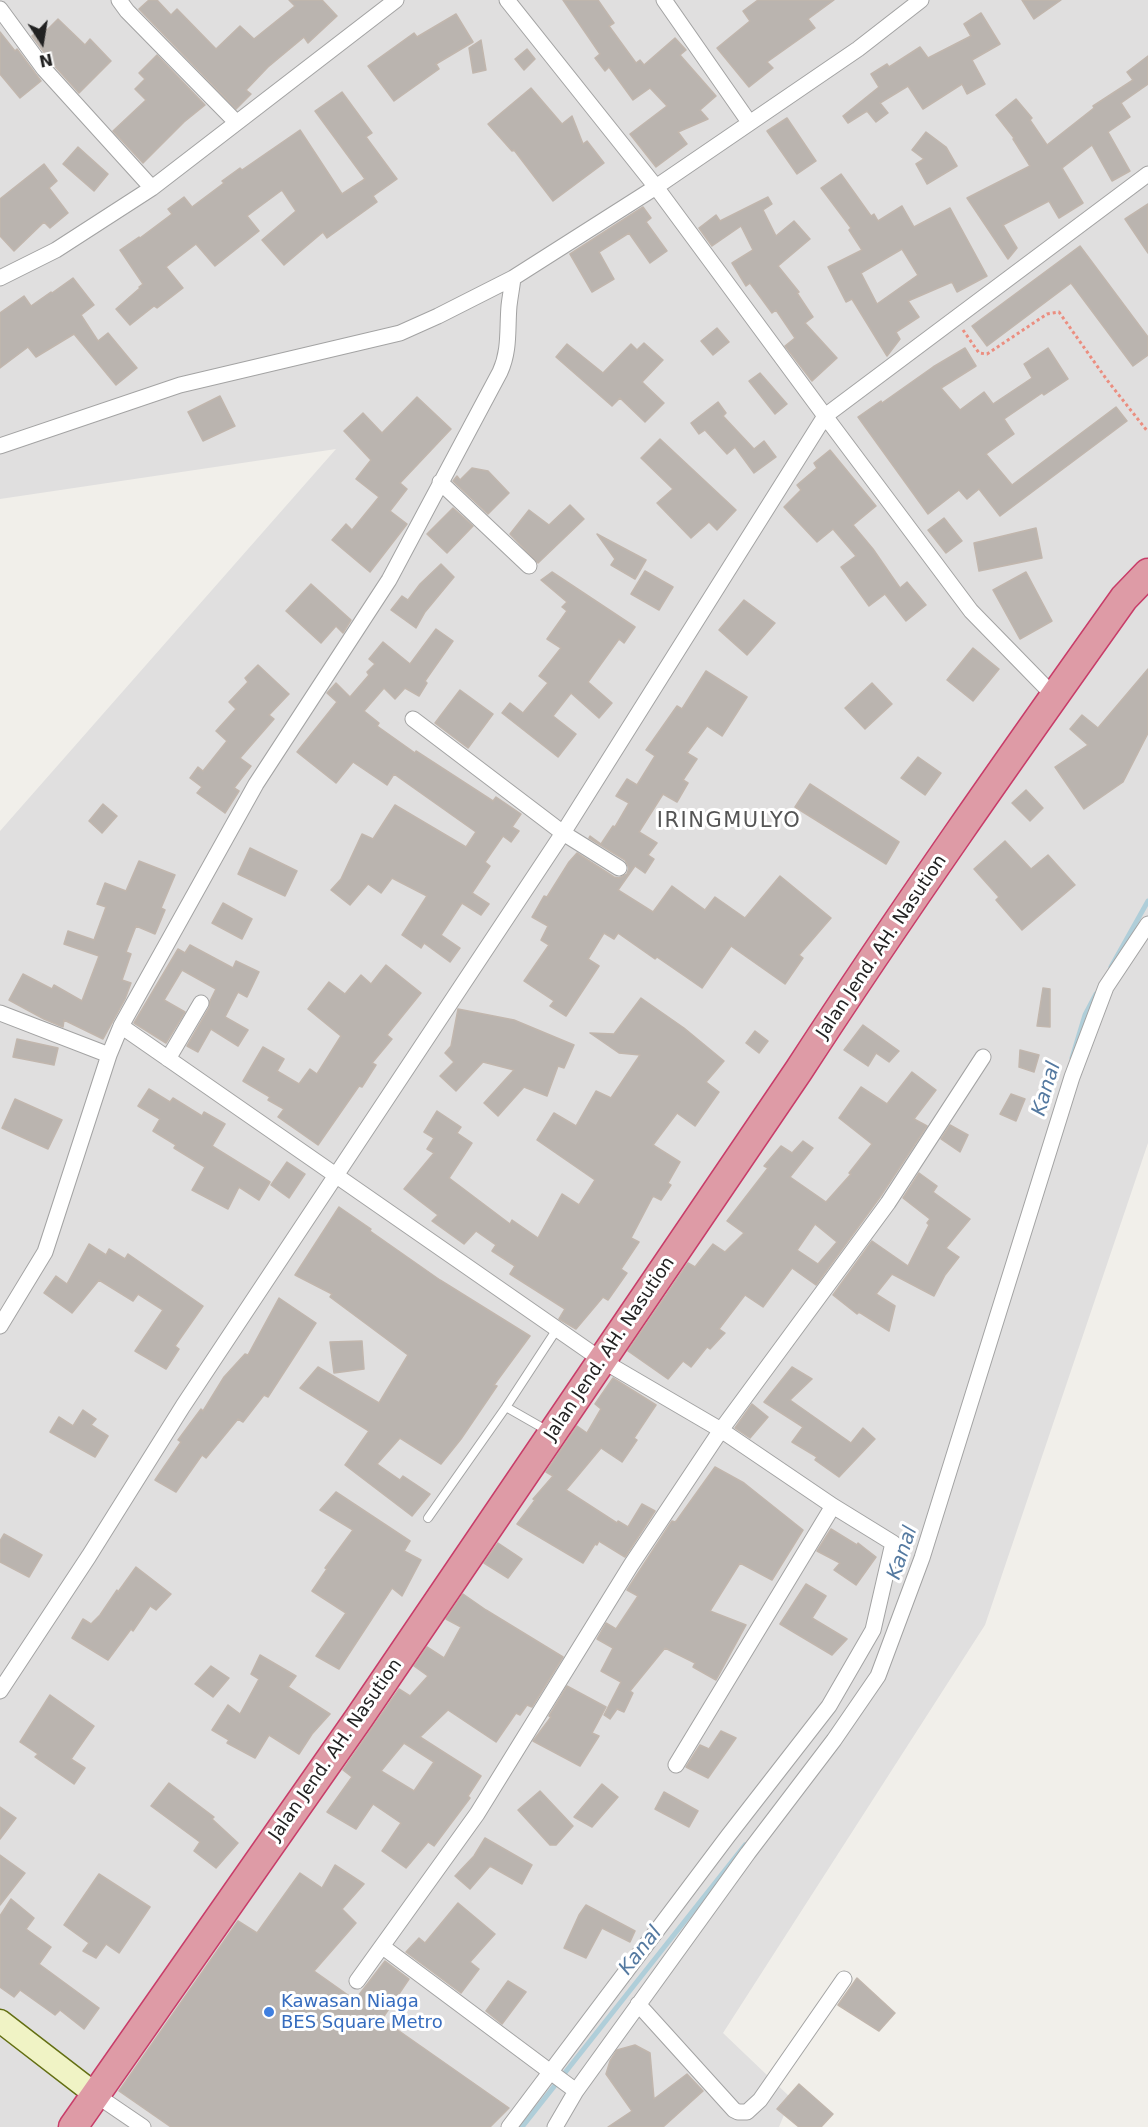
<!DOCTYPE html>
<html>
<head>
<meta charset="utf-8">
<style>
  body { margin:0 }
  #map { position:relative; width:1148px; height:2127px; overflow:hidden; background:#f1efea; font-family:"DejaVu Sans",sans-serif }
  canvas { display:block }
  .north { position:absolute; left:12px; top:12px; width:60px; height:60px; -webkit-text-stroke:4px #fff; paint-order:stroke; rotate:168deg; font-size:16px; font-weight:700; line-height:24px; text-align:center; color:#222 }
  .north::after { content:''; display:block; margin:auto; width:21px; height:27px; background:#222; clip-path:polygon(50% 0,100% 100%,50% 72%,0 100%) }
</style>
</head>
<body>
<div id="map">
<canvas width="1148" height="2127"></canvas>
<div class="north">N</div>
</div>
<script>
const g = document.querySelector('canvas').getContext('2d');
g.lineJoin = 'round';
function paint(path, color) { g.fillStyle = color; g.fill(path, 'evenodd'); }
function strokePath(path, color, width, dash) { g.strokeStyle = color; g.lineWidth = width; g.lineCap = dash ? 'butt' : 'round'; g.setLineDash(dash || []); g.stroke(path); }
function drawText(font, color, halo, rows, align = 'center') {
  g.font = font + ' "DejaVu Sans",sans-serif'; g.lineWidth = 6; g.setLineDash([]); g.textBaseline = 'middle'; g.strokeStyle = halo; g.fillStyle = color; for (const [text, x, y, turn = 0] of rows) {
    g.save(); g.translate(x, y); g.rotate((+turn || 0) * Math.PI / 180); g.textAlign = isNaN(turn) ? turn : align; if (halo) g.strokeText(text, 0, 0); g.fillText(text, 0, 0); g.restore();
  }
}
const residential = new Path2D(`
  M0 0H1148V1143L985 1625 723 2033 791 2098 779 2127H0V831L336 449 0 499Z`);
const stream = new Path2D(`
  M1111 967 1148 901
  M1072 1058 1085 1015 1096 994
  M522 2127 745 1845`);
const building = new Path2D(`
  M149 0H157L171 15 177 9 216 49 240 26 254 39 295 6 289 0H322L337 16 308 43 304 37 268 67 246 90 251 94 236 109 139 9Z
  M563 0H598L614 23 609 26 636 63 640 60 644 65 675 38 686 50 680 55 716 96 700 110 708 119 678 132 687 144 656 167 630 134 667 106 650 88 633 100 609 67 605 71 595 58 600 54Z
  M758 0H834L808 19 815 28 767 62 773 68 749 87 717 48 750 21 743 11Z
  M1022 0H1061L1034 19Z
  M981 13 1000 44 972 60 985 84 967 94 962 84 923 109 908 86 880 103 888 113 876 122 867 111 848 123 843 116 879 87 871 74 887 64 889 67 920 47 928 58 971 36 964 24Z
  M456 14 473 42 436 64 439 69 394 101 368 66 414 33 417 37Z
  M58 19 85 45 90 39 111 61 79 93 52 63 32 36 43 26 47 30Z
  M0 32 15 51 17 49 41 81 20 98 0 74Z
  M481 40 486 70 473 73 469 48Z
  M527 49 535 59 524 70 515 59Z
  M157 55 205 105 184 122 143 163 113 131 146 100 135 89 145 79 139 73Z
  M1148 56V84L1121 103 1130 117 1108 132 1130 171 1112 181 1092 145 1062 168 1083 203 1059 218 1049 201 1003 225 1017 248 1008 259 967 198 1030 166 1013 139 1014 138 996 115 1016 99 1032 118 1030 120 1047 145 1094 108 1093 106 1133 80 1127 72Z
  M531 88 562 124 572 116 583 144 587 141 604 163 553 201 514 150 512 151 488 124Z
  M342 92 372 133 366 137 397 179 373 196 377 202 327 238 323 232 284 265 262 240 296 211 282 190 247 216 259 231 215 266 196 244 166 267 183 288 157 308 154 306 130 325 116 309 140 288 139 287 143 284 120 250 139 237 140 238 172 214 168 209 184 197 192 207 224 183 222 181 240 168 242 170 300 130 342 194 365 179 315 111Z
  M787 118 816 161 797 174 767 131Z
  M926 132 946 147 957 166 927 184 916 164 924 159 912 150Z
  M78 147 108 174 94 191 63 164Z
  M44 164 57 181 49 188 68 213 50 228 44 222 14 251 0 236V199Z
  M841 174 871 216 874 214 878 221 902 206 914 227 950 208 987 276 957 292 952 282 908 301 919 317 896 332 900 339 887 356 852 299 846 302 828 267 862 250 849 230 851 228 821 188ZM902 249 918 275 877 304 861 273Z
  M768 197 772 204 763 210 776 236 794 221 810 239 778 266 799 292 797 293 813 317 805 323 837 358 812 381 785 346 795 338 776 310 772 313 750 283 746 286 732 263 753 250 741 226 712 246 699 228 716 215 720 221Z
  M1148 204V253L1125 219Z
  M643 207 651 218 646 222 667 251 650 263 629 233 599 252 614 279 592 292 570 254Z
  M1080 246 1148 337V355L1133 366 1071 283 987 346 972 326Z
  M73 278 94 305 81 315 98 341 108 333 137 368 116 385 74 334 36 357 28 347 0 368V313L24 296 31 306 51 292 52 293Z
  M717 328 729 342 713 355 701 341Z
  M644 343 663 360 642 382 664 403 645 422 620 398 612 406 556 357 567 344 603 373 631 344 637 350Z
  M965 348 976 366 941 388 960 410 984 392 993 404 1032 378 1024 364 1048 348 1068 379 1044 395 1042 393 1004 419 1014 434 986 454 1012 485 1116 407 1127 421 1000 516 979 489 967 499 959 490 928 514 858 417 881 401 882 403 933 367Z
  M760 373 787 404 775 414 749 381Z
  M220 396 235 426 203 441 188 412Z
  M417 397 451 429 400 483 407 489 390 511 407 524 370 572 332 540 346 524 352 530 379 497 356 479 371 460 344 431 363 413 382 433Z
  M718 402 726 413 723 416 754 449 764 441 776 457 754 473 735 447 727 454 705 430 699 434 691 423Z
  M660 439 736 510 717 530 709 522 691 538 657 503 673 489 641 458Z
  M830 450 876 506 853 525 873 549 900 588 907 582 926 605 906 621 885 594 869 606 841 567 856 556 833 529 817 542 784 507 801 490 797 485 817 468 814 463Z
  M472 468 488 471 509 493 488 514 453 481 457 476 460 480Z
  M570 505 584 519 538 563 510 534 529 510 549 525Z
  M453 508 473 526 447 553 427 534Z
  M944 518 962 541 946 553 928 530Z
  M1036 528 1042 558 979 571 974 543Z
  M597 534 646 560 635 579 611 565 615 559Z
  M441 564 454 577 425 612 416 628 391 610 402 596 408 600 420 584Z
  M645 571 673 587 659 610 631 594Z
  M552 572 635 627 624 643 619 639 588 682 612 703 599 718 571 693 553 716 576 734 558 757 502 713 510 703 523 713 548 683 539 676 561 648 547 639 567 611 562 607 567 602 541 580Z
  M1026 572 1052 621 1020 639 993 590Z
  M311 584 351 620 343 633 336 626 321 643 286 611Z
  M744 600 775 623 747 655 719 630Z
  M436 629 453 641 425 681 427 683 419 696 405 688 395 699 384 688 364 711 379 723 377 726 415 753 416 751 493 801 496 797 521 814 512 827 519 831 511 842 503 836 485 862 490 866 472 893 489 904 481 915 462 903 441 935 460 948 450 962 424 943 421 948 402 935 427 896 392 878 381 893 368 884 350 905 331 890 341 879 362 834 373 839 395 805 466 847 476 832 394 774 387 785 353 762 336 783 297 752 337 702 327 693 336 683 350 697 369 675 367 672 375 664 369 659 383 642 410 664Z
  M973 648 999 669 973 701 947 680Z
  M258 665 289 694 269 715 274 719 240 758 251 766 234 788 239 791 225 813 197 793 202 787 190 778 198 767 203 771 227 741 216 731 236 709 229 702 248 682 245 678Z
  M1148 669V733L1123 782 1084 809 1055 767 1088 745 1070 729 1082 715 1098 728Z
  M706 671 747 697 722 736 707 726 687 753 697 759 683 780 688 783 677 802 663 794 639 832 657 843 648 855 654 859 645 873 635 866 618 890 653 912 672 886 705 910 715 897 745 918 780 876 831 918 799 955 803 958 785 984 731 946 702 988 657 957 655 959 618 933 614 939 604 933 588 959 599 966 566 1016 550 1006 554 1001 524 981 549 945 541 940 548 926 532 917 544 896 547 897 569 862 577 853 614 877 619 878 627 874 629 868 625 860 589 838 590 836 601 844 613 826 615 827 629 803 616 796 627 779 637 785 655 756 646 750 677 706 682 709Z
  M872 683 892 704 865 729 845 708Z
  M460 690 493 714 468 748 435 723Z
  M918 757 941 773 925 795 901 778Z
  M810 784 899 842 886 864 795 807Z
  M1026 790 1043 808 1030 821 1012 803Z
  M103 804 117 816 102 833 89 821Z
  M1005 841 1031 869 1048 855 1075 885 1022 930 996 900 999 897 974 869Z
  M250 848 297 871 285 896 238 874Z
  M139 861 175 875 161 908 165 910 155 934 136 926 126 952 131 954 122 980 131 983 125 999 103 1039 64 1020 63 1027 44 1019 9 1000 23 974 52 989 54 985 82 1001 99 956 64 944 68 931 94 940 106 907 97 904 105 883 126 891Z
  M223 903 252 919 242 939 212 923Z
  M190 945 233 968 236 961 259 972 247 997 238 992 225 1017 248 1030 238 1046 211 1029 198 1052 187 1046 209 1008 210 1001 216 989 182 970 164 1000 185 1012 166 1043 134 1023 178 949 185 953Z
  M386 965 421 993 387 1035 392 1039 372 1063 376 1065 362 1087 359 1086 318 1145 278 1117 284 1109 268 1100 270 1097 243 1081 263 1047 284 1059 277 1071 299 1084 310 1069 317 1074 341 1036 308 1009 329 982 345 994 361 975 371 984Z
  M1043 988 1050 989V1027L1037 1026Z
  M641 998 684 1028 724 1061 706 1082 719 1092 695 1126 677 1113 653 1145 680 1162 668 1183 671 1185 661 1200 653 1196 631 1238 639 1242 621 1269 627 1273 608 1300 603 1297 576 1329 559 1319 565 1309 510 1274 515 1266 492 1251 496 1245 476 1231 464 1244 432 1221 438 1215 404 1189 434 1153 427 1149 434 1138 424 1132 437 1111 461 1127 457 1133 472 1143 449 1178 510 1224 512 1220 538 1238 562 1194 579 1205 595 1180 537 1140 554 1113 576 1126 596 1091 611 1098 640 1055 619 1053 590 1033 614 1034Z
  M458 1009 514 1020 574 1045 564 1068 558 1066 547 1096 524 1087 498 1116 484 1103 514 1070 483 1062 456 1091 440 1076 454 1062 445 1053 451 1046Z
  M863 1025 899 1051 889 1062 876 1053 868 1066 844 1050Z
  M755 1031 768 1041 759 1053 746 1043Z
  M17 1039 58 1048 54 1065 13 1057Z
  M1020 1050 1039 1055 1034 1072 1019 1067Z
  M912 1072 936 1090 914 1119 927 1126 880 1197 816 1285 792 1268 763 1307 745 1295 719 1329 725 1333 710 1349 707 1347 691 1367 683 1361 668 1379 628 1351 688 1263 695 1267 713 1244 725 1252 744 1233 727 1221 768 1168 764 1166 781 1146 792 1153 803 1141 813 1148 790 1177 826 1202 851 1174 849 1173 872 1144 839 1118 861 1087 887 1104ZM815 1224 837 1242 818 1264 797 1250Z
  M149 1089 170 1102 173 1098 202 1116 204 1112 225 1124 212 1146 270 1182 259 1200 239 1187 228 1209 192 1190 205 1167 174 1148 176 1145 153 1131 160 1119 138 1106Z
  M1011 1094 1025 1099 1016 1121 1000 1114Z
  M15 1099 62 1120 48 1149 2 1128Z
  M950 1125 968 1135 960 1152 941 1139Z
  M287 1162 305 1174 289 1198 271 1185Z
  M919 1173 937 1186 933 1192 970 1219 946 1248 959 1257 945 1275 934 1296 892 1274 876 1294 895 1306 889 1331 859 1312 857 1314 833 1295 872 1241 908 1266 929 1225 927 1223 930 1219 903 1198Z
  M339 1207 371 1229 370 1231 440 1280 530 1336 494 1385 497 1386 461 1439 441 1464 400 1438 377 1464 400 1480 403 1476 430 1494 412 1516 345 1465 369 1431 300 1388 318 1367 379 1403 408 1355 330 1297 332 1294 295 1275Z
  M89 1244 106 1255 109 1249 125 1259 128 1254 203 1306 175 1346 179 1349 166 1369 135 1351 163 1310 138 1294 133 1301 99 1280 72 1313 44 1293 56 1276 67 1284Z
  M279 1298 316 1323 268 1397 264 1395 243 1422 238 1419 206 1458 202 1455 176 1492 155 1480 181 1442 178 1440 201 1409 203 1411 224 1377 245 1354 248 1355Z
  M362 1341 364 1369 334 1373 330 1342Z
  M792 1367 812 1379 790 1400 851 1443 863 1428 875 1439 839 1477 815 1460 817 1457 792 1442 803 1427 764 1402Z
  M613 1378 656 1405 634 1438 637 1440 622 1462 601 1448 566 1490 617 1523 618 1521 628 1527 642 1504 655 1511 625 1557 599 1541 597 1545 595 1544 583 1563 517 1524 535 1500 533 1499 553 1476 546 1472 577 1426 587 1433 601 1409 595 1404Z
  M752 1404 768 1417 750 1438 735 1428Z
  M83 1410 96 1419 91 1425 108 1436 95 1457 50 1432 59 1417 73 1426Z
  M715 1467 744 1483 803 1530 772 1580 740 1563 710 1611 746 1625 716 1680 693 1667 695 1663 665 1648 630 1691 633 1693 624 1712 617 1709 610 1719 604 1715 621 1682 601 1671 613 1648 597 1639 606 1623 616 1629 638 1596 627 1590 672 1521 675 1522 677 1520Z
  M336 1492 410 1541 404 1551 421 1560 402 1596 392 1588 339 1669 316 1656 346 1613 312 1591 327 1569 325 1568 353 1530 320 1510Z
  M831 1529 857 1545 858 1543 876 1557 856 1585 834 1570 840 1563 817 1551Z
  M4 1534 42 1555 29 1577 0 1562V1541Z
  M498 1543 522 1559 508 1578 484 1563Z
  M136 1567 171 1594 156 1610 150 1606 133 1631 131 1629 108 1660 72 1638 83 1619 91 1624 100 1615 117 1590 118 1592Z
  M806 1584 826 1596 812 1618 847 1639 832 1655 780 1624Z
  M463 1594 486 1610 563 1657 532 1707 527 1705 520 1715 516 1713 496 1742 448 1710 420 1737 481 1776 468 1796 470 1798 434 1846 428 1842 406 1868 382 1851 401 1823 373 1804 356 1829 327 1812 352 1777 343 1770 399 1689 410 1696 428 1676 414 1666 427 1647 444 1658 461 1627 446 1619ZM404 1743 434 1762 414 1791 381 1771Z
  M260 1655 296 1676 288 1687 330 1714 312 1734 299 1754 269 1735 255 1758 227 1743 229 1740 212 1730 228 1705 240 1714 259 1679 251 1674Z
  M211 1666 229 1678 213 1697 195 1684Z
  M567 1686 606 1707 592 1733 599 1736 580 1766 533 1741 551 1717 549 1716Z
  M50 1695 94 1726 71 1759 85 1768 74 1784 35 1757 38 1754 20 1742Z
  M721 1731 736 1738 708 1778 686 1767 700 1745 709 1749Z
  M169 1783 214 1817 212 1819 238 1843 216 1868 194 1851 200 1842 151 1806Z
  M602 1784 618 1797 592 1827 574 1817Z
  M540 1791 573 1826 556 1845H550L518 1810Z
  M664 1792 698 1811 689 1827 655 1809Z
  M0 1807 16 1818 0 1839Z
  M485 1838 532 1865 522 1884 490 1866 470 1889 455 1876 474 1856Z
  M0 1855 25 1873 0 1905Z
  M335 1865 364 1884 342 1909 356 1923 314 1971 355 2000 385 1961 409 1979 382 2019 509 2108 490 2127H171L119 2091 238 1921 257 1933 300 1873 322 1888Z
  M99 1874 150 1907 119 1953 106 1944 96 1958 83 1951 89 1943 64 1925Z
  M11 1899 34 1918 26 1929 51 1947 39 1964 99 2008 84 2029 60 2010 55 2015 20 1990 14 1997 0 1987V1916Z
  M458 1903 495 1934 470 1962 479 1969 461 1993 406 1952 419 1938 425 1943Z
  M586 1905 635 1931 630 1942 602 1928 586 1958 564 1948 579 1915Z
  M857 1978 895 2013 879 2031 838 2005Z
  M508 1981 526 1992 502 2024 486 2011Z
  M635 2045 650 2053 654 2099 687 2074 703 2091 663 2127H608L632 2111 606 2074 610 2061 617 2050Z
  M799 2084 833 2114 821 2127H799L777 2109Z`);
const path = new Path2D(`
  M963 330 979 353 987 354 1047 314 1059 312 1107 380 1148 432`);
const lane = new Path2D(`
  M548 1431 506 1407 557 1329
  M428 1518 506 1407`);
const street = new Path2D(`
  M119 0 127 11 236 122
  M507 0 656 187 825 416 971 611 1054 696
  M664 0 749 122
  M0 9 44 69 152 188
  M0 278 56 250 152 188 396 0
  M0 446 180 385 400 333 438 316 513 278 656 187 858 49 921 0
  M440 482 529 566
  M413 719 563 833 619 868
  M0 1013 109 1055
  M121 1026 603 1361 721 1430 833 1506 893 1543 873 1630 829 1706 728 1836 509 2127
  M168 1059 201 1003
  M0 1326 45 1252 109 1055 121 1026 256 784 389 580 500 372C510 350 507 330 509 306 510 297 512 287 513 278
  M0 1691 89 1556 183 1406 563 833 825 416 1148 174
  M676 1765 833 1506
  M383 1947 576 2091 555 2127
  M357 1981 477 1814 631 1565 721 1430 888 1203 983 1057
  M638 2004 734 2110 738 2112H747L760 2100 844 1979
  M576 2091 748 1853 834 1740 878 1676 922 1558 1072 1077 1106 987 1148 924
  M96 2095 143 2127`);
const secondary = new Path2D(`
  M0 2021 96 2095`);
const highway = new Path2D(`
  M73 2127 359 1718 799 1070C903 910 1013 754 1124 598L1148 573`);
const markers = [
  [269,2012,6,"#3f7fe0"]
];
const streetNames = [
  ["Jalan Jend. AH. Nasution",882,947,-56],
  ["Jalan Jend. AH. Nasution",610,1349,-56],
  ["Jalan Jend. AH. Nasution",336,1750,-55]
];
const shopNames = [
  ["Kawasan Niaga",281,2002],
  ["BES Square Metro",281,2023]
];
const waterNames = [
  ["Kanal",1047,1089,-73],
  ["Kanal",903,1553,-71],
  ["Kanal",641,1951,-52]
];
const quarterNames = [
  ["IRINGMULYO",729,822]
];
paint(residential, '#e0dfdf');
strokePath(stream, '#afced9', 5);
paint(building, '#bab4af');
strokePath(building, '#c1b6ad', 1.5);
strokePath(lane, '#a3a3a3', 10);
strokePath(street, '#a3a3a3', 17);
strokePath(secondary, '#636f12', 25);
strokePath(highway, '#c83d69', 31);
strokePath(path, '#eb8e80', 3, [3, 3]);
strokePath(lane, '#fff', 8);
strokePath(street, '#fff', 15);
strokePath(secondary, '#f0f3c5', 22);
strokePath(highway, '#de9ba6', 28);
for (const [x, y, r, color] of markers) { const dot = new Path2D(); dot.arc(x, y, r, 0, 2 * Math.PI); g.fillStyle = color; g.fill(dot); strokePath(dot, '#fff', 2); }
drawText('18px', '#222', '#fff', streetNames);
drawText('18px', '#366cbe', '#fff', shopNames, 'left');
drawText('italic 20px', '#5479a0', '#fff', waterNames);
g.letterSpacing = '1.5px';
drawText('21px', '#555', '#fff', quarterNames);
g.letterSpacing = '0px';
</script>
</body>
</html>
